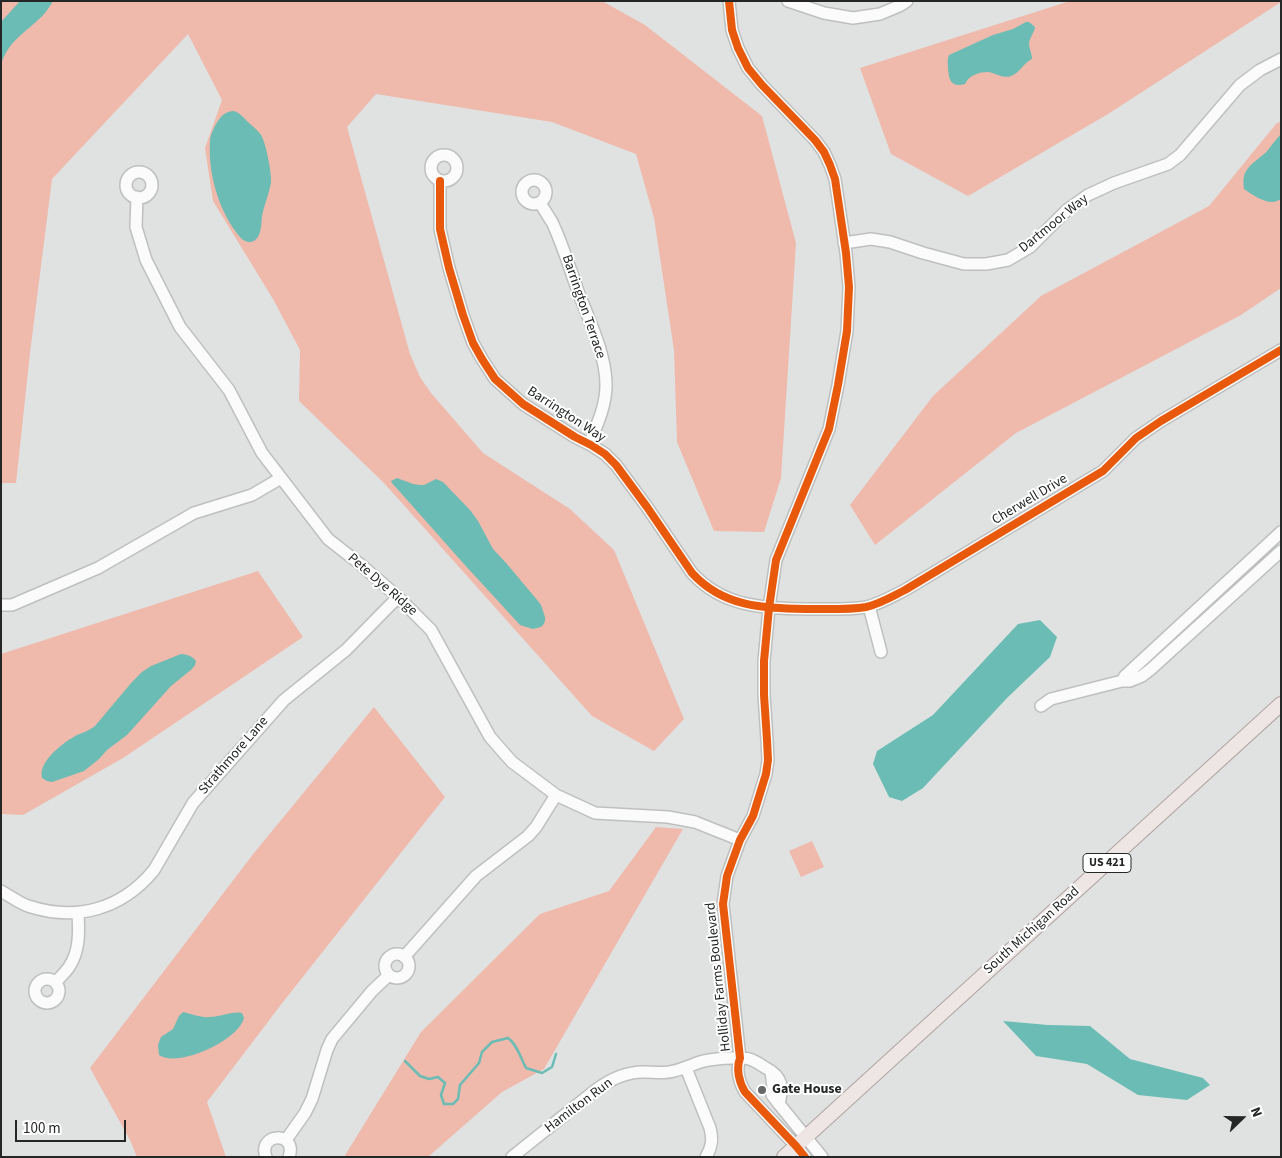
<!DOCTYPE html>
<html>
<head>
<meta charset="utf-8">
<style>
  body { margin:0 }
  #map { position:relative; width:1282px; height:1158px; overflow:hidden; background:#e0e2e1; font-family:"Source Sans 3",sans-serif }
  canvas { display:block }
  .frame { position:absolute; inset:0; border:2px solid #252727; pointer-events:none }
  .north { position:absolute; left:1217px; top:1093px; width:50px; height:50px; -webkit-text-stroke:4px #fff; paint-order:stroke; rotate:68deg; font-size:14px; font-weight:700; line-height:20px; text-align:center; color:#252727 }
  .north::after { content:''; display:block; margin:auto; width:18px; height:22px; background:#252727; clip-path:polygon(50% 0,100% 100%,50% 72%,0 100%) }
  .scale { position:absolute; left:15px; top:1120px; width:111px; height:22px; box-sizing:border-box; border:2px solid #252727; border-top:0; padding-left:6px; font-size:15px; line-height:18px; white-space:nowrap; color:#252727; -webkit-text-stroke:4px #fff; paint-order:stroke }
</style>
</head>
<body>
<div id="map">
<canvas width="1282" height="1158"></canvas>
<div class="frame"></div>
<div class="north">N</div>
<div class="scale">100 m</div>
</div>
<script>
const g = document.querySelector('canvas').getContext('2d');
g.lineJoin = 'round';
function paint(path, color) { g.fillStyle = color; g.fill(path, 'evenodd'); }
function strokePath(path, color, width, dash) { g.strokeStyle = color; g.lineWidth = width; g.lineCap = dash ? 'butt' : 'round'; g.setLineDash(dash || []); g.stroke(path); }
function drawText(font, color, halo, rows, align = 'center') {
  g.font = font + ' "Source Sans 3",sans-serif'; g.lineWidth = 4; g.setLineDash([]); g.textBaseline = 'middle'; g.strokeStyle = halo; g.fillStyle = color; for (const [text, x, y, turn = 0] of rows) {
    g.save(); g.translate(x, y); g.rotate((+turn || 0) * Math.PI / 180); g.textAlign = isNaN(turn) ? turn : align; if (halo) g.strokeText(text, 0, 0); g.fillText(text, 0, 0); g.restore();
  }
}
const green = new Path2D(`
  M1 1H602L645 25 762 116 796 243 781 478 764 532 714 531 677 442 674 350 654 218 636 154 552 122 376 94 347 127 410 354 420 377 431 393 483 453 570 509 614 550 684 719 654 751 592 716 384 483 299 401 300 350 273 299 213 201 205 148 222 100 188 34 52 179 30 353 16 483H1Z
  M1070 1H1281V2L1108 114 968 196 891 154 860 68Z
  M1281 121V288L1241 315 1016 433 875 545 850 505 933 396 1041 296 1209 206 1276 124Z
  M258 571 303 637 123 758 23 815 1 814V654Z
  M374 707 445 797 283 1002 207 1102 226 1157H137L130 1140 90 1068 254 853Z
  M656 827 683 829 544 1069 502 1092 428 1157H344L421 1032 540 914 609 891Z
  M812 841 824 867 801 877 789 851Z`);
const water = new Path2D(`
  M20 1H53C49 8 44 15 38 20 23 34 7 43 1 65V22Z
  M1026 22H1029L1035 27C1034 33 1030 37 1029 43 1029 49 1032 53 1032 59 1023 63 1020 73 1011 76 1003 79 996 73 988 72 979 72 969 75 965 84 950 88 949 79 948 68 948 63 947 60 949 55L993 35 1013 29Z
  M233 111C239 112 243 117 248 122 252 126 258 130 261 135 266 143 272 174 271 183 269 194 264 205 262 216 261 225 262 239 251 242 244 243 239 236 236 232 218 208 208 172 210 142 210 135 214 127 218 121 222 115 225 112 233 111Z
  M1281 134V199C1279 200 1275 202 1272 202 1263 202 1251 194 1244 189 1243 183 1243 178 1245 173 1249 164 1262 157 1268 150 1272 145 1276 139 1281 134Z
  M397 478 413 484 420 485H424L436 479 443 482 470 510 478 521 493 549 507 564 538 601 541 605 545 617V621L543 625 541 627 533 629 520 625 464 564 392 483 391 481Z
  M1040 620 1057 637 1050 657 1007 698 923 788 902 801 889 797 873 764 877 751 933 715 1018 624Z
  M181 654C188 655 191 655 196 661L195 665 192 669 171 686 127 735 107 750 99 759 84 771 52 782 47 781 42 778C38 761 64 742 77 735 85 732 88 731 95 726L132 682 142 672 151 666Z
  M183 1012C192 1014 201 1018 210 1017 221 1017 231 1011 242 1013L244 1018C238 1041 178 1068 159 1055L158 1045 161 1037 173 1029 179 1016Z
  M1003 1021 1048 1025 1090 1026 1130 1059 1203 1078 1210 1085 1187 1100 1138 1095 1087 1064 1036 1056Z`);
const stream = new Path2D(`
  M405 1061 420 1076 429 1079 438 1077 445 1083 441 1095 444 1104H453L458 1099 460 1085 479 1063 482 1052 492 1042 508 1038C517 1044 521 1059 526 1068L542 1073 552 1067 556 1054`);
const minor = new Path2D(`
  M729 1 732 30 738 48 748 68 762 85 815 140 824 152 830 165 835 179 846 253 849 287 847 331 838 385 829 429 776 560 769 608 764 661V695L767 740 768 760 766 774 753 816 740 840 727 876 723 904 740 1058C736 1069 739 1082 745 1092L796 1146 805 1157
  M788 1 824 13 853 18 880 14 899 6 907 1
  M431 168a13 13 0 1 1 26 0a13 13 0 1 1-26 0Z
  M126 185a13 13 0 1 1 26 0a13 13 0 1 1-26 0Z
  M522 192a12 12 0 1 1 24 0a12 12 0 1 1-24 0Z
  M440 181V229L449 268 463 315 473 343 482 359 495 379 523 404 575 437 591 445 605 454 616 465 647 507 692 573C724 608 764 608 809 609 828 609 847 610 866 607 880 604 893 596 905 590L1103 471 1136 438 1161 421 1281 350
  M137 197 136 227 146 260 180 327 229 390 262 453 328 539 360 564 398 597 431 630 490 737 512 762 556 795 595 813 668 817 695 822 740 840
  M540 203C544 209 548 216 552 222 563 245 570 270 579 294 590 322 606 355 606 385 606 406 597 425 589 444
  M844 243 871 239 890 242 923 253 964 264H986L1008 260 1030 247 1067 210 1088 195 1114 183 1168 164 1180 155 1240 85 1260 70 1281 59
  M1 605H12L98 568 194 513 252 495 281 478
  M869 606 881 652
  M1122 681 1125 676 1281 532
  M1041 706 1051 699 1122 681H1130L1142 676 1151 669 1281 551
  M1 891C10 896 19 903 28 906 77 922 122 909 154 870L193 803 284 700 346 650 398 597
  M385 966a12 12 0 1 1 24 0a12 12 0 1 1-24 0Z
  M404 957 476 876 528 836 536 827 556 795
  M35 991a12 12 0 1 1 24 0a12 12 0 1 1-24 0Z
  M56 982C60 977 65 973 69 967 80 951 79 931 78 913
  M686 1068 710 1128C713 1139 712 1147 706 1157
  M771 1071 773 1087 772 1095 779 1104
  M286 1140 305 1113 312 1099 327 1050 332 1039 372 991 389 975
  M266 1157C257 1132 298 1131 289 1157
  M512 1157 597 1089C611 1079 626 1072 643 1072 654 1072 664 1074 674 1071 683 1069 691 1065 700 1062 709 1059 740 1056 749 1059 756 1061 761 1065 766 1068 783 1077 783 1087 779 1104L822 1157`);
const major = new Path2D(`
  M784 1157 1281 704`);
const cycleway = new Path2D(`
  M729 1 732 30 738 48 748 68 762 85 815 140 824 152 830 165 835 179 846 253 849 287 847 331 838 385 829 429 776 560 769 608 764 661V695L767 740 768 760 766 774 753 816 740 840 727 876 723 904 740 1058C736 1069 739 1082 745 1092L796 1146 805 1157
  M440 181V229L449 268 463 315 473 343 482 359 495 379 523 404 575 437 591 445 605 454 616 465 647 507 692 573C724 608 764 608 809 609 828 609 847 610 866 607 880 604 893 596 905 590L1103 471 1136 438 1161 421 1281 350`);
const markers = [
  [762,1090,5,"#666868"]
];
const shields = [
  [1107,863,48]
];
const shieldNames = [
  ["US 421",1107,863]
];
const streetNames = [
  ["Dartmoor Way",1054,224,-39],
  ["Barrington Terrace",583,307,71],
  ["Barrington Way",566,415,33],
  ["Cherwell Drive",1030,500,-31],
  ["Pete Dye Ridge",382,585,41],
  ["Strathmore Lane",234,756,-49],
  ["South Michigan Road",1032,931,-42],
  ["Holliday Farms Boulevard",719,977,-96],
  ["Hamilton Run",579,1106,-37]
];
const poiNames = [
  ["Gate House",772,1090]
];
paint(green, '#efb9ac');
paint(water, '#6abcb4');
strokePath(stream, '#6abcb4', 2.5);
strokePath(minor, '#bec0bf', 14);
strokePath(major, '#b0a4a1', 16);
strokePath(minor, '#fafbfa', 11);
strokePath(major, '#ede6e4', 14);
strokePath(cycleway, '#e8590c', 8);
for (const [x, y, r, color] of markers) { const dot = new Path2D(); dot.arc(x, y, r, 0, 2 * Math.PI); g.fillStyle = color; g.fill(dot); strokePath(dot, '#fff', 2); }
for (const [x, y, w] of shields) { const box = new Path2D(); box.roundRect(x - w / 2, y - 9.5, w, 19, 4); g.fillStyle = '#fff'; g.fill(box); strokePath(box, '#252727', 1); }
drawText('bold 12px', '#252727', null, shieldNames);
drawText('14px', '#252727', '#fff', streetNames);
drawText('bold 14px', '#252727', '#fff', poiNames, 'left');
</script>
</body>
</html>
